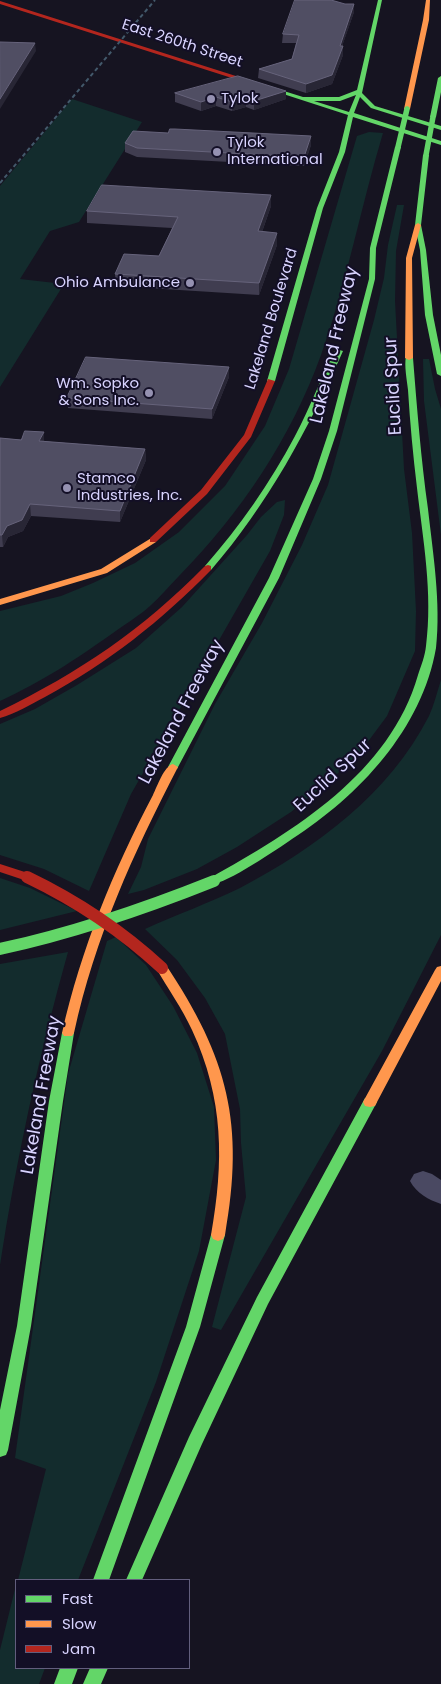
<!DOCTYPE html>
<html>
<head>
<meta charset="utf-8">
<style>
  body { margin:0 }
  #map { position:relative; width:441px; height:1684px; overflow:hidden; background:#161421; font-family:Poppins,sans-serif }
  canvas { display:block }
  .legend { position:absolute; left:15px; top:1579px; width:175px; height:90px; box-sizing:border-box; background:#130f26; border:1px solid #625e7d; margin:0; padding:6px 9px; list-style:none; font-size:15px; color:#d9d4ff }
  .legend li { display:flex; align-items:center; gap:10px; height:25px }
  .legend b { width:25px; border:1px solid #625e7d }
</style>
</head>
<body>
<div id="map">
<canvas width="441" height="1684"></canvas>
<ul class="legend">
<li><b style="height:6px;background:#63d668"></b>Fast</li>
<li><b style="height:6px;background:#ff974d"></b>Slow</li>
<li><b style="height:6px;background:#b3261e"></b>Jam</li>
</ul>
</div>
<script>
const g = document.querySelector('canvas').getContext('2d');
g.lineJoin = 'round';
function paint(path, color) { g.fillStyle = color; g.fill(path, 'evenodd'); }
function strokePath(path, color, width, dash) { g.strokeStyle = color; g.lineWidth = width; g.lineCap = dash ? 'butt' : 'round'; g.setLineDash(dash || []); g.stroke(path); }
function drawText(font, color, halo, rows, align = 'center') {
  g.font = font + ' Poppins,sans-serif'; g.lineWidth = 4; g.setLineDash([]); g.textBaseline = 'middle'; g.strokeStyle = halo; g.fillStyle = color; for (const [text, x, y, turn = 0] of rows) {
    g.save(); g.translate(x, y); g.rotate((+turn || 0) * Math.PI / 180); g.textAlign = isNaN(turn) ? turn : align; if (halo) g.strokeText(text, 0, 0); g.fillText(text, 0, 0); g.restore();
  }
}
const green = new Path2D(`
  M72 99 142 122 79 222 50 231 20 279 64 284 0 387V186Z
  M369 132 383 133C361 206 347 282 321 355 291 438 241 513 179 576 169 586 160 597 150 606 139 616 125 624 113 633 75 660 43 681 0 701V611L61 596 93 583 135 563 179 532 225 486 265 426 289 369 357 136Z
  M397 205H404L396 251 395 301 404 469 412 533 416 611 415 651 387 716 361 751 337 774 291 812 237 847 197 869 144 890 128 894 141 867 148 839 215 704 262 623 302 545 328 485 374 320 384 278 388 245Z
  M423 359H429L435 389 441 409V535L424 401Z
  M285 500 284 515 270 551 131 794 89 891 44 869 0 855V724L35 709 77 685 136 648 182 607 247 535 261 517 277 502Z
  M441 680V935L382 1051 221 1330 212 1327 246 1197 241 1143 240 1109 225 1034 205 998 177 960 145 929C176 915 209 903 240 888 316 848 389 794 429 716 434 705 437 692 441 680Z
  M0 878 30 888 77 911 0 930Z
  M116 937 146 965 173 1006 197 1053 214 1107 216 1160 199 1251 156 1382 78 1580H18L46 1469 15 1458 68 1074 107 941Z
  M68 952C39 1055 16 1160 0 1265V964Z
  M16 1585V1668H45L39 1684H0V1650Z`);
const street = new Path2D(`
  M423 1171 432 1174 441 1180V1204C429 1200 416 1193 410 1181L414 1174Z`);
const fast = new Path2D(`
  M378 0H382L362 93 375 106 441 126V130L371 108 360 97 354 113 441 141V145L353 117 345 152 323 208 275 381 268 383 267 381 317 208 339 152 348 115 234 78 239 77 303 97H339L357 90ZM356 95 349 112 314 101H340Z
  M441 76V92L436 117 433 119 430 117 438 78Z
  M398 145 401 147 376 248 375 279 337 431 321 479 279 578 178 767 177 769H169L168 767 269 578 313 479 329 431 369 279 370 248 395 147Z
  M426 153 429 155 421 225 426 250 433 315 441 355V376L437 374 425 315 420 250 415 225 423 155Z
  M336 349 343 351C308 430 268 504 211 570H205V566C240 526 270 483 295 436 310 408 321 377 336 349Z
  M406 356 413 358C417 408 421 459 428 509 433 554 441 602 436 648 422 729 359 796 292 839 279 848 222 887 210 884L208 881 210 878C294 831 390 773 418 675 421 666 425 656 426 646 433 593 423 540 417 488 413 455 410 423 408 390 407 380 404 366 406 356Z
  M68 1028 72 1030 74 1033 63 1101 31 1326 8 1450 6 1455 0 1457V1410L17 1326 49 1101 62 1033 64 1030Z
  M370 1097 375 1098 377 1102 268 1304 202 1444 142 1580H126L189 1437 257 1297 365 1098Z
  M218 1229 223 1231 225 1235 200 1327 109 1580H93L186 1327 211 1235 213 1231Z
  M60 1668H78L72 1684H54Z
  M90 1668H108L101 1684H83Z`);
const slow = new Path2D(`
  M426 0H430L429 20 410 109 407 111 404 109 423 20Z
  M418 223 421 225 412 258 413 358 409 360 405 358 406 258 415 225Z
  M153 537 156 538V542L107 573 0 605V599L101 569Z
  M173 764 178 767C133 854 95 937 74 1033L72 1036H64L62 1033C81 949 113 871 153 795 157 787 164 766 173 764Z
  M162 964 166 965C228 1058 245 1124 225 1235L223 1239 218 1241 213 1239 211 1235C224 1162 224 1099 192 1030 182 1008 168 989 156 968L158 965Z
  M441 966V981L377 1102 375 1106 370 1107 365 1106 363 1102 435 970 437 967Z`);
const jam = new Path2D(`
  M0 1 239 77 240 78 235 79 0 4Z
  M268 379 275 381 251 437 207 494 156 542H150V538L201 490 244 435Z
  M208 565 211 566V570C161 621 108 663 45 697 31 704 15 714 0 718V711C80 672 142 630 205 566Z
  M0 864 31 874 33 877 27 881 0 872Z`);
const rail = new Path2D(`
  M0 183 155 0`);
const fastBridgeFar1 = new Path2D(`
  M398 147 407 109
  M426 155 433 117`);
const fastBridge = new Path2D(`
  M0 949C74 933 144 909 214 881`);
const jamBridge = new Path2D(`
  M27 877C77 901 121 930 162 968`);
const wall = new Path2D(`
  M345 4 354 12 342 46 343 55 332 84 306 93 258 78 259 69 292 59 296 43H282L283 34Z
  M286 91V99L254 110 246 107 232 111 216 106 201 111 175 102V93Z
  M125 143 311 145 304 166 137 157 125 152Z
  M271 206 262 232 277 245 259 295 116 286 115 274 159 256 172 228 87 223V211Z
  M229 377 212 419 68 408 67 398Z
  M0 438 145 449 146 460 120 522 31 516 23 531 8 537 3 547H0Z`);
const shadedWall = new Path2D(`
  M354 4V12L339 55 340 46Z
  M35 43 36 51 0 109V99Z
  M343 46V55L332 84 306 93V84Z
  M286 91V99L254 110V101Z
  M216 97V106L201 111V102Z
  M246 98V107L232 111V102Z
  M311 136V145L304 166V157Z
  M271 195V206L258 243V231Z
  M277 233V245L259 295V283Z
  M229 367V377L212 419V409Z
  M44 432V443L39 441Z
  M145 449 146 460 120 522V511Z
  M30 504 31 516 23 531 8 537 3 547 2 535 7 526Z`);
const building = new Path2D(`
  M295 0H331L345 4H354L340 46H343L332 75 306 84 259 69 292 59 299 35 283 34Z
  M0 42 35 43 0 99Z
  M238 76 286 91 254 101 246 98 232 102 216 97 201 102 175 93Z
  M170 129H175L311 136 304 157 137 148 125 143 133 131 168 133Z
  M102 185 271 195 258 231 277 233 259 283 115 274 124 254 159 256 178 217 87 211Z
  M86 357 229 367 212 409 67 398Z
  M25 431 44 432 39 441 145 449 120 511 30 504 22 520 7 526 2 535H0V438L21 440Z`);
const markers = [
  [211,99,5,"#9591b1"],
  [217,152,5,"#9591b1"],
  [190,283,5,"#9591b1"],
  [149,393,5,"#9591b1"],
  [67,488,5,"#9591b1"]
];
const farStreetnames = [
  ["East 260th Street",182,44,18],
  ["Lakeland Boulevard",272,319,-73]
];
const farPoinames = [
  ["Tylok",221,99],
  ["Tylok",227,143],
  ["International",227,160],
  ["Ohio Ambulance",180,283,"right"],
  ["Wm. Sopko",139,384,"right"],
  ["& Sons Inc.",139,401,"right"],
  ["Stamco",77,479],
  ["Industries, Inc.",77,496]
];
const streetNames = [
  ["Lakeland Freeway",335,345,-77],
  ["Euclid Spur",394,386,-93],
  ["Lakeland Freeway",182,712,-62],
  ["Euclid Spur",333,776,-43],
  ["Lakeland Freeway",42,1095,-80]
];
paint(green, '#132c2d');
paint(street, '#4a4962');
paint(fast, '#63d668');
paint(slow, '#ff974d');
paint(jam, '#b3261e');
strokePath(rail, '#43596b', 2, [4, 3]);
strokePath(fastBridgeFar1, '#63d668', 5.5);
strokePath(fastBridge, '#63d668', 12);
strokePath(jamBridge, '#b3261e', 12);
paint(wall, '#403d50');
paint(shadedWall, '#282635');
paint(building, '#504e63');
strokePath(building, '#66637b', 1);
for (const [x, y, r, color] of markers) { const dot = new Path2D(); dot.arc(x, y, r, 0, 2 * Math.PI); g.fillStyle = color; g.fill(dot); strokePath(dot, '#130f26', 2); }
drawText('15px', '#d9d4ff', '#130f26', farStreetnames);
drawText('15px', '#d9d4ff', '#130f26', farPoinames, 'left');
drawText('18px', '#d9d4ff', '#130f26', streetNames);
</script>
</body>
</html>
